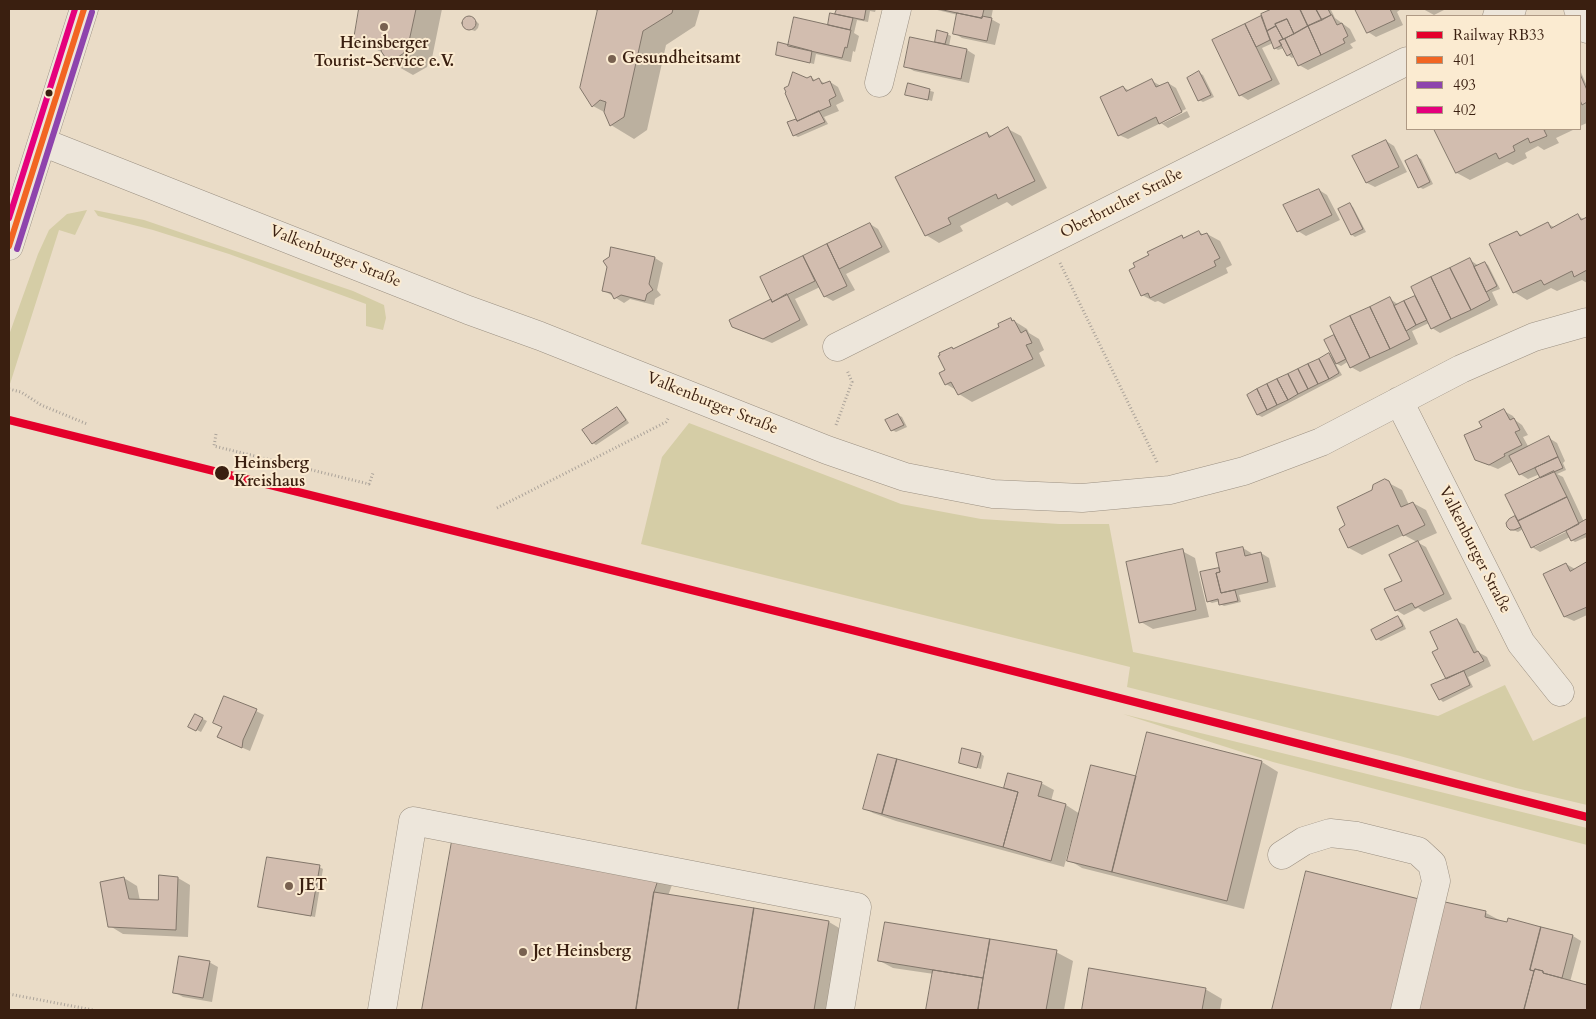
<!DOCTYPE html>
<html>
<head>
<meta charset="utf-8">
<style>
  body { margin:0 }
  #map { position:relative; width:1596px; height:1019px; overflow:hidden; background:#eadcc7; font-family:Cardo,serif }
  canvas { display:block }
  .frame { position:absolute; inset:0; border:10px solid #3a1f10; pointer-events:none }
  .legend { position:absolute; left:1406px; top:15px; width:175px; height:115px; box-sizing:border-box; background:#fbebd1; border:1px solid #ae9984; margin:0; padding:6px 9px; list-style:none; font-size:15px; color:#3a1f10 }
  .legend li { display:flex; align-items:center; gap:10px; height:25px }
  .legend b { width:25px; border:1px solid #ae9984 }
</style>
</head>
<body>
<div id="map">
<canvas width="1596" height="1019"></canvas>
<div class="frame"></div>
<ul class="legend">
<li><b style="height:6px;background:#e4002b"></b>Railway RB33</li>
<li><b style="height:6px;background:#f26522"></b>401</li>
<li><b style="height:6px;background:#8e44ad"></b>493</li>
<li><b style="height:6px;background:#e5007d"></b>402</li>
</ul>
</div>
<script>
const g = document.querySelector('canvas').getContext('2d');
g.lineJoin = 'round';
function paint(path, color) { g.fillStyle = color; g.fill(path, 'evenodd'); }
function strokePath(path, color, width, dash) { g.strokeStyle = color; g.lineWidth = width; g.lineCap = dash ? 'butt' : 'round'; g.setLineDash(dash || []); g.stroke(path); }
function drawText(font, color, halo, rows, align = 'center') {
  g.font = font + ' Cardo,serif'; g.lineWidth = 4; g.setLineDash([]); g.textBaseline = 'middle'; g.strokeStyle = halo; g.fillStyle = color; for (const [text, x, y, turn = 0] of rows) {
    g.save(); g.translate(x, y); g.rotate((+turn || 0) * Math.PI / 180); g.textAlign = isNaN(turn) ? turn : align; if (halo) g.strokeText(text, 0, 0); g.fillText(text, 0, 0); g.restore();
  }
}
const green = new Path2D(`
  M87 210 75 235 59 230 9 387V335L38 254 49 230 67 214Z
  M94 210 144 220 353 291 384 305 386 318 383 330 366 326V304L229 254 153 230 98 216Z
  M689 423 901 504 981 519 1059 524H1109L1133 652 1438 716 1505 685 1533 741 1587 716V805L1516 788 1400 756 1127 687 1130 667 641 544 662 457Z
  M1123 714 1587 828V845L1273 762Z`);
const shadow = new Path2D(`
  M361 9H442L432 58 429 57 427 67 413 75 390 62 384 52 379 51 356 38Z
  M594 9H700L695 26 666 45 647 130 634 139 611 125 606 113 593 106 599 9 597 11Z
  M838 9H876L875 12 870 11 868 22 857 20 854 33 859 36 855 52 853 51 851 62 816 54 814 64 781 56 777 54 789 46 829 26 836 16Z
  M933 9H993L991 19 1000 24 995 45 962 38 954 33 958 15Z
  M1275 9H1334L1331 10 1335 18 1350 29 1356 41 1350 44 1353 48 1308 70 1299 65 1295 56 1292 58 1288 55 1284 48 1278 50 1275 48 1273 43 1262 48 1280 84 1248 100 1240 95 1246 25 1263 17 1262 15Z
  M1357 9H1401L1397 12 1403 25 1376 37 1368 32Z
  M1423 9H1446L1434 15Z
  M467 17 476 21 479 24 478 28 475 31 466 28 463 24 464 20Z
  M947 34 951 36 949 46 967 50 975 55 969 83 914 71 905 66 942 44 936 41Z
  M1580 70 1587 86V123L1580 126Z
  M1199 73 1203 75 1214 97 1203 102 1199 100Z
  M811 77 816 81 819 80 826 84 830 82 838 87 844 101 836 105 839 111 824 117 828 124 798 137 794 135 789 123 798 119 807 79Z
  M1152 81 1161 86 1168 83 1176 88 1186 109 1158 123H1163L1187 111 1190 117 1168 128 1161 123 1128 139 1119 135 1123 87 1130 91Z
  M909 85 934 92 932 101 907 94Z
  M1008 129 1021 136 1047 188 1012 206 1007 202 960 226 963 231 939 243 926 235 987 133 993 137Z
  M1436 129H1575L1556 138 1559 143 1544 150 1538 146 1525 153 1527 158 1513 165 1507 162 1470 180 1457 173Z
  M1386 141 1394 146 1407 172 1375 187 1367 183 1354 156Z
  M1417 157 1421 159 1433 184 1423 189 1419 187Z
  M1319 190 1327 195 1340 220 1306 236 1298 231Z
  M1350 205 1353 207 1366 232 1355 237 1352 235Z
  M1578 216 1584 219 1587 218V283L1582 280 1557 291 1551 288 1527 300 1514 292 1517 232 1523 236 1548 224 1554 227Z
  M870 224 878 229 890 252 846 274 855 290 833 301 824 296 820 287 795 299 808 325 772 343 742 331 733 326 772 300 762 278Z
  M1199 232 1204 235 1207 234 1220 241 1232 265 1226 268 1228 273 1164 304 1158 301 1155 302 1142 295 1137 268 1150 256 1182 236 1185 239Z
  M655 258 663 263 657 290 661 295 655 299 654 305 630 299 624 303 603 290Z
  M1470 260 1479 266 1485 263 1488 265 1500 289 1492 292 1498 305 1440 333 1432 328 1429 323 1412 331 1418 344 1360 372 1351 367 1349 361 1341 366 1335 363 1342 375 1262 417 1258 415 1248 395 1329 355 1334 358 1326 340 1336 335 1390 299 1399 305 1416 296Z
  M1011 319 1027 329 1029 333 1039 339 1044 350 1039 353 1045 366 972 402 959 394 956 390 946 384 947 370 952 348 955 350 1001 327Z
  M617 409 621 411 629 423 596 445 593 443Z
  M1504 411 1513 416 1515 420 1522 425 1528 435 1523 437 1529 448 1549 438 1557 443 1565 461 1563 463 1566 470 1557 474 1563 477 1584 522 1587 521V537L1575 542 1572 540 1570 537 1540 552 1532 547 1523 529 1518 532 1511 529 1508 521 1517 516 1543 478 1540 474 1528 479 1520 474 1513 461 1498 469 1476 460 1483 427ZM1571 526 1572 529 1535 547V544Z
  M898 415 902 417 907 427 896 432 892 430Z
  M1385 481 1402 490 1409 505 1413 503 1426 510 1437 533 1417 542 1426 547 1452 599 1424 612 1418 608 1404 615 1396 610 1403 581 1417 542 1404 535 1362 555 1349 548 1340 530 1347 526 1373 491Z
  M1243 548 1251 553 1252 556 1261 553 1269 558 1276 587 1239 595 1241 602 1224 606 1220 604V601L1212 603 1208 601 1202 573 1221 569Z
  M1182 551 1195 558 1209 617 1153 629 1141 622Z
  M1587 563V615L1574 621 1565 617 1545 575 1566 564 1575 569Z
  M1398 618 1402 620 1406 629 1381 641 1377 639Z
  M1457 621 1465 625 1478 652 1487 657 1491 666 1468 677 1473 687 1443 702 1440 699 1448 682 1440 649Z
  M256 711 264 715 250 751 227 741 223 727 214 723Z
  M195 715 207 721 201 732 189 726Z
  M981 754 984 756 981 769 960 762Z
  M1262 762 1278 772 1244 909 1082 868 1069 860 1080 816H1078L1064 867 896 821 873 813 864 808 1005 790 1009 774 1041 783 1054 790 1051 801 1066 805 1080 814 1092 766 1137 778Z
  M453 842 672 885 668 896 829 922 846 932 832 1010H424Z
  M319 867 323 869 315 917 264 908 260 906Z
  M1307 873 1411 1010H1273Z
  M124 878 137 886 140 901H159L178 878 190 885 188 937 123 934 110 926Z
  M1446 903 1486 913 1503 922 1508 924 1509 920 1573 936 1581 941 1570 982 1587 987V1010L1419 1009Z
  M886 924 1056 952 1073 961 1064 1010H928L934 974 893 968 880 961Z
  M209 962 218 967 212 1002 183 997 174 992Z
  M1090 969 1205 989 1222 999 1220 1010H1083Z`);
const building = new Path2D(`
  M359 9H416L408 46 405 45 404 53 389 63 381 51 383 44 354 39Z
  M598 9H673L672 13 643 31 624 117 610 126 604 112 606 102 600 100 592 107 580 88Z
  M837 9H866L864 20 835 14Z
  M939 9H984L982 18Z
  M1272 9H1300L1308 26 1294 34 1287 19 1275 24 1276 26 1267 31 1261 14Z
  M1300 9H1316L1322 20 1308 26Z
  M1316 9H1328L1331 15 1322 20Z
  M1355 9H1390L1395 20 1367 33Z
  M830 13 853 18 850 30 828 25Z
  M957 13 982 18V16L992 18 987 41 953 34Z
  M1332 15 1337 25 1342 23 1348 36 1343 39 1345 43 1321 55 1308 26Z
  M1261 16 1270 40 1256 47 1245 24Z
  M462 23a7 7 0 1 1 14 0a7 7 0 1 1-14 0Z
  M794 17 851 30 847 48 845 47 842 58 788 46Z
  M1287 19 1294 34 1283 39 1275 24Z
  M1245 24 1272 80 1239 96 1212 40Z
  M1276 26 1283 39 1279 41 1282 45 1274 49 1267 31Z
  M1308 26 1321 55 1298 66 1285 39Z
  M937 30 948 33 945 44 935 42Z
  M910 37 967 49 961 79 904 67Z
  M1285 39 1292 53 1287 56 1279 41Z
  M778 42 812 51 810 63 776 55Z
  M1199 71 1211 95 1198 101 1187 78Z
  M793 72 807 78 811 76 813 81 819 78 822 84 830 81 836 96 829 100 831 106 797 121 785 93 786 92 784 88 788 86Z
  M1580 74 1587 90V102L1582 105 1580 100Z
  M1152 79 1156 87 1168 82 1182 112 1159 124 1156 117 1118 136 1100 97 1123 86 1126 91Z
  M908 83 930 89 928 100 905 95Z
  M819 111 825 122 793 136 787 122 796 119 797 121Z
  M1008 127 1035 181 998 199 996 194 948 218 951 224 925 236 895 177 987 132 989 137Z
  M1434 129H1548L1544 130 1547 136 1530 143 1528 138 1513 146 1515 151 1499 159 1496 153 1456 173Z
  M1386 140 1399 167 1366 183 1352 156Z
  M1417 155 1430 182 1418 188 1405 161Z
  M1319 189 1332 215 1297 232 1283 205Z
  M1350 203 1363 229 1351 235 1338 209Z
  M1578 214 1581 220 1587 217V270L1574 277 1572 271 1544 285 1541 280 1513 293 1489 244 1517 231 1520 236 1548 222 1551 228Z
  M870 223 882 247 839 269 827 244Z
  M1199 231 1201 235 1207 233 1220 258 1214 261 1216 266 1150 298 1148 293 1141 296 1129 270 1135 267 1133 263 1149 255 1147 252 1182 235 1183 238Z
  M827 244 847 286 824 297 803 256Z
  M611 247 655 257 649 284 653 290 647 294 645 301 621 295 614 299 611 293 602 291 607 267 603 261 609 257Z
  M803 256 815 281 772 302 760 277Z
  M1470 258 1490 300 1471 310 1450 268Z
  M1485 262 1497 286 1486 292 1474 267Z
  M1450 268 1471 310 1451 319 1431 277Z
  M1431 277 1451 319 1431 329 1411 287Z
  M787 294 800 320 763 339 732 327 729 320 771 299 772 302Z
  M1415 296 1427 320 1416 325 1404 301Z
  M1390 297 1410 339 1390 349 1370 307Z
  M1404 301 1416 325 1406 331 1394 306Z
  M1370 307 1390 349 1370 358 1350 316Z
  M1350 316 1370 358 1350 368 1330 326Z
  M1011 318 1012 321 1014 320 1021 333 1026 330 1032 343 1026 345 1033 359 958 395 951 382 945 385 939 373 945 370 938 356 940 355 939 353 952 347 953 349 999 327 998 324Z
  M1334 335 1346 359 1336 364 1324 340Z
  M1329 353 1339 373 1329 379 1319 359Z
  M1319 359 1329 379 1318 384 1308 364Z
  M1308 364 1318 384 1308 389 1298 369Z
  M1298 369 1308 389 1298 394 1288 374Z
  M1288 374 1298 394 1288 400 1277 379Z
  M1277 379 1288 400 1277 405 1267 384Z
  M1267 384 1277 405 1267 410 1257 389Z
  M1257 389 1267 410 1257 415 1247 395Z
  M617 407 626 420 592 444 582 430Z
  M1504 409 1510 420 1514 418 1520 430 1515 432 1522 445 1504 454 1505 456 1489 465 1475 460 1464 435 1482 427 1479 422Z
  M898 414 904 425 891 431 885 420Z
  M1549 436 1558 457 1519 475 1509 456Z
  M1558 457 1563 468 1540 478 1535 468Z
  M1554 471 1567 497 1518 521 1505 495Z
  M1385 479 1389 481 1401 507 1413 502 1425 525 1403 536 1398 525 1348 548 1339 529 1345 525 1337 507 1372 490 1373 485Z
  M1567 497 1579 524 1531 548 1518 521Z
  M1515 516 1521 527 1514 530H1510L1507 527 1506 523 1509 519Z
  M1587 519V533L1571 541 1566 531Z
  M1418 541 1444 594 1415 608 1412 603 1395 611 1384 589 1402 581 1389 555Z
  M1243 547 1245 556 1261 552 1268 582 1221 593 1216 573 1220 572 1216 553Z
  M1183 549 1196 610 1139 623 1126 562Z
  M1587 562V607L1564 617 1543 574 1566 563 1570 571Z
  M1219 568 1220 572 1216 573 1221 593 1235 590 1238 601 1219 605 1218 599 1207 602 1200 572Z
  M1398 616 1403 626 1376 640 1371 630Z
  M1457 619 1474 653 1478 651 1484 661 1446 679 1432 652 1438 649 1430 632Z
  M1464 671 1470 685 1439 700 1431 685Z
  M224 696 257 709 243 740 242 748 217 737 222 727 213 723Z
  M195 714 203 718 196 731 188 727Z
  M1147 732 1262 761 1227 901 1112 872Z
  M962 748 981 753 977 768 959 763Z
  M878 754 897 759 882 814 863 809Z
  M897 759 1018 792 1003 847 882 814Z
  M1091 765 1136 776 1112 872 1067 861Z
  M1008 773 1042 782 1038 796 1066 804 1051 861 1003 847 1018 792 1004 788Z
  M452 841 659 877 654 892 636 1010H422Z
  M267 857 320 865 311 916 258 907Z
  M1306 871 1419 899 1392 1010H1272Z
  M159 875 178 877 176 930 108 927 100 882 124 877 129 899 158 900Z
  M654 892 754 908 738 1010H636Z
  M1445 902 1486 911 1485 917 1507 922 1508 918 1541 927 1530 970 1534 971 1524 1010H1418Z
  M754 908 829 921 814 1010H738Z
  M885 922 990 939 983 978 878 961Z
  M1541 927 1573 935 1562 978 1543 973V971L1535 969 1534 971 1530 970Z
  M990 939 1057 950 1046 1010H978Z
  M179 956 210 961 203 998 173 993Z
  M1089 968 1206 988 1202 1010H1082Z
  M1535 969 1543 971V973L1587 985V1010H1524Z
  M933 970 983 978 978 1010H926Z`);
const path = new Path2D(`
  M1060 263 1158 464
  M9 389 21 392 41 405 87 424
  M836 425 852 382 847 370
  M216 434 214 446 369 484 373 473
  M497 508 666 422 669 417
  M9 994 93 1010`);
const minor = new Path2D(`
  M1578 9 1587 29
  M1497 16 1512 9
  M879 83 897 9
  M42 142 468 310 540 336 827 450 905 477 993 494 1082 498 1170 490 1244 471 1321 442 1461 369 1534 337 1587 322
  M9 246 84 9
  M837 347 1407 61
  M1399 401 1521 643 1560 692
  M1282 855 1304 841 1330 833 1357 836 1418 851 1432 864 1436 881 1405 1010
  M382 1010 413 821 857 907 840 1010`);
const bus1 = new Path2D(`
  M9 246 84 9`);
const bus2 = new Path2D(`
  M17 249 92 12`);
const bus3 = new Path2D(`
  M9 218 75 9`);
const rail1 = new Path2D(`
  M9 420 852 630 1587 817`);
const markers = [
  [384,27,5,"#786150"],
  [612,59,5,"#786150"],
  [49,93,4.5,"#3a1f10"],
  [222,473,8,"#3a1f10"],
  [289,886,5,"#786150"],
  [523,952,5,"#786150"]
];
const poiNames = [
  ["Heinsberger",384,44,"center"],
  ["Tourist-Service e.V.",384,62,"center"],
  ["Gesundheitsamt",622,59],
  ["JET",299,886],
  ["Jet Heinsberg",533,952]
];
const streetNames = [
  ["Oberbrucher Straße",1122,204,-27],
  ["Valkenburger Straße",335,257,22],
  ["Valkenburger Straße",712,404,22],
  ["Valkenburger Straße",1474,550,63]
];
const stopNames = [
  ["Heinsberg",234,464],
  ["Kreishaus",234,482]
];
paint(green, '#d5cda6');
paint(shadow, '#0003');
paint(building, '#d2bdaf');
strokePath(building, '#82766a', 1);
strokePath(minor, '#9b9082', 29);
strokePath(path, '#aba39a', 3, [1, 2.5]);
strokePath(minor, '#ede6db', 28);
strokePath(bus1, '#f26522', 6);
strokePath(bus2, '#8e44ad', 6);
strokePath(bus3, '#e5007d', 6);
strokePath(rail1, '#e4002b', 8);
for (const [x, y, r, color] of markers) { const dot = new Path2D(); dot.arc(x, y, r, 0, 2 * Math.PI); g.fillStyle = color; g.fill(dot); strokePath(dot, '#fbebd1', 2); }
drawText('bold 16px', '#3a1f10', '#fbebd1', poiNames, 'left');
drawText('16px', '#3a1f10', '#fbebd1', streetNames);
drawText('bold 16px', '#3a1f10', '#fbebd1', stopNames, 'left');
</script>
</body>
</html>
